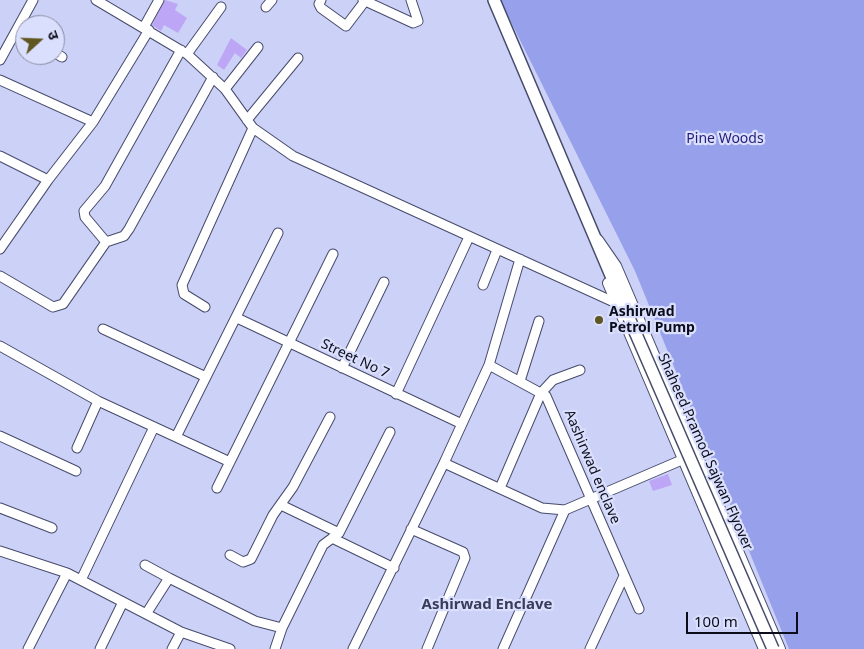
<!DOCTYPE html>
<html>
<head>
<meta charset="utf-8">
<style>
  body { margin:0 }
  #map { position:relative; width:864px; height:649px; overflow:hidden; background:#cbd1f7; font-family:"Noto Sans","Noto Sans Devanagari",sans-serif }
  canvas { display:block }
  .north { position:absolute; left:15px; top:15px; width:50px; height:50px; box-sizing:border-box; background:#dadffd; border:1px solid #888ba2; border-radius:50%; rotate:70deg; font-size:14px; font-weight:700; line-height:20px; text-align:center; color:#0c0d1a }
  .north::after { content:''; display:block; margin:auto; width:18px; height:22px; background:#605622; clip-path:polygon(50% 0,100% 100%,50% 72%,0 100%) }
  .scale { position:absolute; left:686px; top:612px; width:112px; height:22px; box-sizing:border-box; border:2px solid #0c0d1a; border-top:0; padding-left:6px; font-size:15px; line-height:18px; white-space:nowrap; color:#0c0d1a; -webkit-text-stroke:4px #dadffd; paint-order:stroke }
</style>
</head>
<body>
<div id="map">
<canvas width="864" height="649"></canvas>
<div class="north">उ</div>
<div class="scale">100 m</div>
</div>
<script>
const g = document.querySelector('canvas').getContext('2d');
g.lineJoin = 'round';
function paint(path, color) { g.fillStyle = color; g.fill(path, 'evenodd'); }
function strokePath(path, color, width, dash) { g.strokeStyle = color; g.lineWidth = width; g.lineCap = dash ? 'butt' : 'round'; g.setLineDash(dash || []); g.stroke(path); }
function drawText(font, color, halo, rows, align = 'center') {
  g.font = font + ' "Noto Sans",sans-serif'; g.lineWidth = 4.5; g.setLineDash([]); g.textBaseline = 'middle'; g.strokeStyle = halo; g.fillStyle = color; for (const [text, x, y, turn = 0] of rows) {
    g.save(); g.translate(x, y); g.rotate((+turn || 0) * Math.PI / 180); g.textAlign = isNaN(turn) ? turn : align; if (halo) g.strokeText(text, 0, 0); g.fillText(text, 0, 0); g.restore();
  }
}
const green = new Path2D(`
  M500 0H864V649H789L635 271Z`);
const building = new Path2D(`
  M165 0 178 4 175 10 187 18 178 33 164 25 161 31 152 25Z
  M231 38 247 50 241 58 235 53 224 70 217 65Z
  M668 474 672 485 653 491 649 481Z`);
const minor = new Path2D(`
  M96 0 187 54 225 89 253 128 293 156 616 303
  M321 0 319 4 321 8 346 26 365 1
  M363 0 413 23 418 21 411 0
  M266 7 272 0
  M144 27 159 0
  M55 53 62 57
  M187 54 221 7
  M0 60 33 0
  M0 80 93 122
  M225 89 258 47
  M247 120 298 58
  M0 156 48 180
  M106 242 85 217 84 211 105 186 181 50
  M0 249 48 180 93 122 149 30
  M0 276 53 307 63 304 106 242 124 236 129 229 213 77
  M483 285 497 250
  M205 307 184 294 182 285 253 128
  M237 318 462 424
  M103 329 206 377
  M0 346 98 401 230 462
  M489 365 546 396 639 609
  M342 368 384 282
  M520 381 539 321
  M396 394 469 237
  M0 436 76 471
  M176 437 278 233
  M77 448 98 401
  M444 463 542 508 565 510 684 459
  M217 488 333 254
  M500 488 541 393 553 380 580 370
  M281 505 339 533
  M0 508 52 528
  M411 529 463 552 465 558 427 649
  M332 538 394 568
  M0 551 67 573 181 632 230 649
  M230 555 243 562 251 559 273 515 293 487 330 417
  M145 565 169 578
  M81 580 154 427
  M146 614 169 578 255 621 282 628
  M28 649 67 573
  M100 649 123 602
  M172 649 181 632
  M275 649 282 628 323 545 339 533 390 432
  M353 649 444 463 489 365 520 259
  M503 649 565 510
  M590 649 624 576`);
const tertiary = new Path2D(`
  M598 240 616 266 780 649
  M608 283 764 649`);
const secondary = new Path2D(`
  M494 0 629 318`);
const secondaryBridge = new Path2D(`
  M629 318 773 649`);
const markers = [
  [599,320,5,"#605622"]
];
const parkNames = [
  ["Pine Woods",725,139]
];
const poiNames = [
  ["Ashirwad",609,312],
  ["Petrol Pump",609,328]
];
const streetNames = [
  ["Street No 7",355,359,25],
  ["Shaheed Pramod Sajwan Flyover",705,452,66],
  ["Aashirwad enclave",592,467,67]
];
const neighbourhoodNames = [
  ["Ashirwad Enclave",487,605]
];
paint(green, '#97a0eb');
paint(building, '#bea6f6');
strokePath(minor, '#474b6b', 11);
strokePath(tertiary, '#474b6b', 12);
strokePath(secondary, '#474b6b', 14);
strokePath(minor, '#fff', 9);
strokePath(tertiary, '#fff', 10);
strokePath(secondary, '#fff', 11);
strokePath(secondaryBridge, '#474b6b', 14, []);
strokePath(secondaryBridge, '#fff', 11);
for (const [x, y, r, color] of markers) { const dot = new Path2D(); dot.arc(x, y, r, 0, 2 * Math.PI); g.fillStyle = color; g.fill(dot); strokePath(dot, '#dadffd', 2); }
drawText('14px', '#241c76', '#dadffd', parkNames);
drawText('bold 14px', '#0c0d1a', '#dadffd', poiNames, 'left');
drawText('14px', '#0c0d1a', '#dadffd', streetNames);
drawText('bold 15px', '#393d5b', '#dadffd', neighbourhoodNames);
</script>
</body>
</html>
